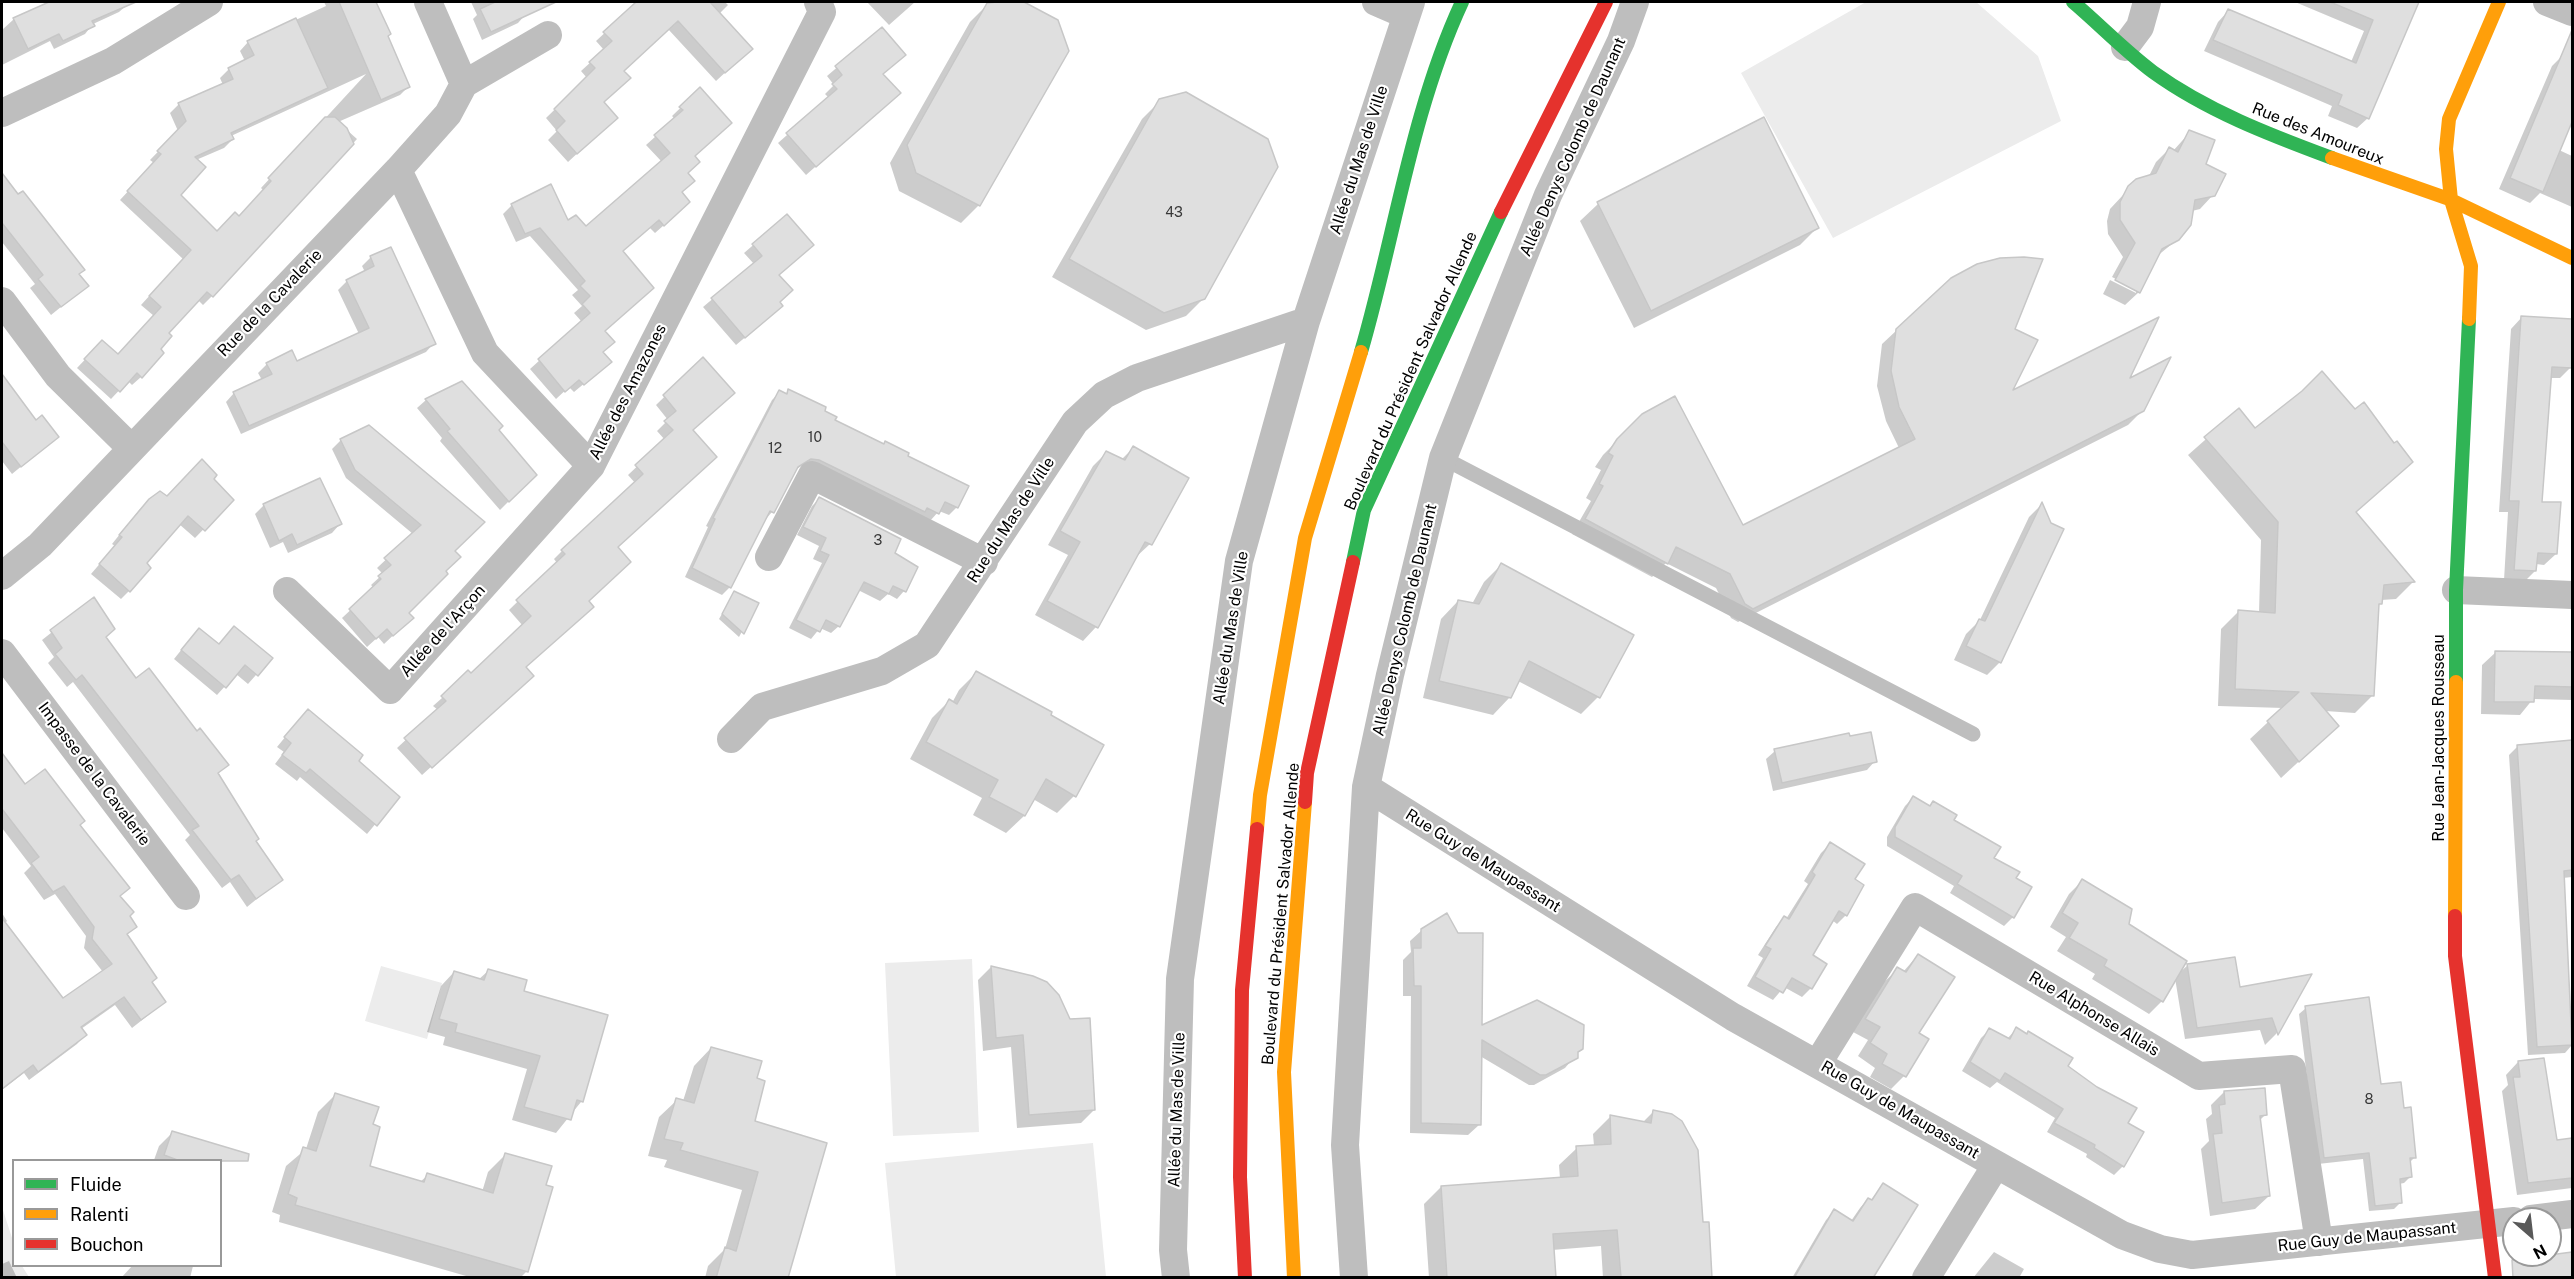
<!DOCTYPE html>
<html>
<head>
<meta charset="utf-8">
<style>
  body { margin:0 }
  #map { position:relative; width:2574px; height:1279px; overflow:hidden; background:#fff; font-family:"Public Sans",sans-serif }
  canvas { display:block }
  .frame { position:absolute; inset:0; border:3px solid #000; pointer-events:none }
  .legend { position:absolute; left:12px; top:1159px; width:210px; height:108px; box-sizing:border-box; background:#fff; border:2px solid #999; margin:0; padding:8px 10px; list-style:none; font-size:18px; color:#000 }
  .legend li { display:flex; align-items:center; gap:12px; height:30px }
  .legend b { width:30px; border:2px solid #999 }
  .north { position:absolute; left:2502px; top:1207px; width:60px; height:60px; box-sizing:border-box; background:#fff; border:2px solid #999; border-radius:50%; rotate:152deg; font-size:16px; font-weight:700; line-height:24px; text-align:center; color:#000 }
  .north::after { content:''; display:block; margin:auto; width:21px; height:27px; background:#595959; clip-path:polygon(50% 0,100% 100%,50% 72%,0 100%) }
</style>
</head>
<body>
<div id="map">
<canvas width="2574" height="1279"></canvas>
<div class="frame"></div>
<ul class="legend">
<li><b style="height:8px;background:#30b455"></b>Fluide</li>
<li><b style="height:8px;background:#ff9f0a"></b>Ralenti</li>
<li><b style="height:8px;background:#e5322d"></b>Bouchon</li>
</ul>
<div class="north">N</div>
</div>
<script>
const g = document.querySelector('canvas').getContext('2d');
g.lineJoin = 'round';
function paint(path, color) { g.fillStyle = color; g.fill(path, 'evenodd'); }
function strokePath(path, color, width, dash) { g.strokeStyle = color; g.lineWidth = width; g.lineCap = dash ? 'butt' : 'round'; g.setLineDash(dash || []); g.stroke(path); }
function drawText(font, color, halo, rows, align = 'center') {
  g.font = font + ' "Public Sans",sans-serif'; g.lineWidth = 4.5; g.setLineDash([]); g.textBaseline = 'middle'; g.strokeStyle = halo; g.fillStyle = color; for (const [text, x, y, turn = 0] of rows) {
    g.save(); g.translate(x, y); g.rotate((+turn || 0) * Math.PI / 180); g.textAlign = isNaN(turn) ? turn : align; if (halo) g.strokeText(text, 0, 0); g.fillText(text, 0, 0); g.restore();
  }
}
const green = new Path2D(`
  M1866 2H1976L2038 56 2061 121 1833 238 1741 73Z
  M972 959 979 1132 893 1136 885 963Z
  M381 966 442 983 427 1039 365 1021Z
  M1093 1143 1106 1277H896L885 1163Z
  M2 1207 13 1241 14 1266H22L29 1277H2Z`);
const shadow = new Path2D(`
  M52 2H127L128 4 119 12 93 24 85 34 54 49 50 41 2 65V30L14 19Z
  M324 2H375L389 34 386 37 409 86 400 95 338 122 357 139 212 296 203 305 198 300 167 333 141 377 132 385 128 381 111 399 77 368 94 350 117 356 154 316 141 305 183 259 120 200 154 163 150 160 178 131 170 113 179 104 223 85 220 78 229 69 245 61 240 51 248 42 326 6ZM366 74 261 188 263 190 239 218 217 232 179 196 196 160 224 148 233 139 231 136Z
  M471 2H520L526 14 518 23 482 40 473 19 477 15Z
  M638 2H725L728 5 719 14 742 57 716 81 668 29 622 71 603 102 607 126 568 162 548 140 557 131 546 118 587 78 581 71 604 50 596 41Z
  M867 2H915L889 25Z
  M999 2H1020L1057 21 1067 51 979 205 961 223 899 191 890 163 970 22 988 4Z
  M2295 2H2417L2368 118 2357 128 2328 116 2332 106 2204 51 2218 22 2228 11 2351 62 2364 31Z
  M882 29V75L890 101 806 175 778 143 829 98 825 94 834 85 827 76Z
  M2563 55 2572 59V117L2559 150 2572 156V207L2540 193 2530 203 2499 189 2552 66Z
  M700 89 693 157 681 193 680 211 655 233 649 227 622 252 604 331 602 352 610 362 574 392 569 387 556 399 530 369 582 322 574 313 582 306 572 295 578 290 530 236 516 242 503 214 512 205 586 228 662 162 646 145 675 119 672 116Z
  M1160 101 1204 298 1186 316 1146 330 1052 277 1142 119Z
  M1764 119 1818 227 1800 245 1634 328 1580 221 1598 204Z
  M2190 132 2213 195 2200 209 2192 211 2178 239 2156 257 2139 292 2125 305 2103 294 2110 280 2136 293V289L2112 277 2123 257 2108 234 2107 221 2110 209 2137 180 2149 176 2156 162 2169 149 2173 151Z
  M8 184 87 286 51 315 30 288 35 284 2 242V188Z
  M787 216 777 275 778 302 773 314 736 345 703 307 754 264 744 253Z
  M371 257 434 343 426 352 241 434 226 402 234 393 262 380 258 373 267 364 296 363 359 334 338 290 347 281 365 272 362 266Z
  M2522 317 2572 321 2571 367 2560 378H2549L2540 504 2556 554 2544 565 2536 564 2535 571 2524 582 2504 580 2508 512H2499L2511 329Z
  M1897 330H2013L2010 393 2127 381 2142 411 2128 425 1738 622 1731 618 1716 588 1666 563 1652 577 1572 534 1591 501 1586 498 1601 470 1595 467 1603 455 1643 415 1743 528 1899 448 1886 421 1877 386 1882 344Z
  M703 359 691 430 616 547 587 601 525 668 523 684 422 775 397 748 438 710 433 706 442 698 468 673 471 675 523 626 509 610 557 563 554 559 562 551 636 484 628 475 665 440 657 431 668 420 656 405Z
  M2 385 35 422 57 437 12 474 2 461Z
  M789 391 833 421 883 445 885 442 957 507 949 515 939 511 930 521 811 468 801 466 794 471 772 512 765 520 730 587 722 595 685 577 708 527 706 526 772 400 780 392 785 394Z
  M426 400 497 430 535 475 500 510 440 441 442 438 417 408Z
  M2239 410 2255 430 2355 411 2411 462 2355 513 2413 582 2396 599 2381 600 2377 606 2373 695 2355 713 2325 711 2337 726 2281 778 2250 739 2283 708 2218 706 2221 629 2238 612 2259 613 2261 540 2188 455Z
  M341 440 453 551 407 613 403 626 384 644 378 637 367 647 342 618 374 588 371 585 383 574 377 568 413 534 346 478 332 449Z
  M1133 448 1150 544 1136 557 1096 627 1083 641 1035 615 1068 555 1048 545 1093 466 1106 453 1121 460Z
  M212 479 232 500 195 538 179 524 144 563 129 591 121 599 91 574 115 546 112 544 140 509Z
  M819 499 893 553 904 591 897 599 888 594 880 601 858 590 839 626 831 633 820 628 811 639 789 628 822 563 813 559 819 546 797 535 812 506Z
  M264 505 340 524 332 533 288 553 283 542 270 548 255 514Z
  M2041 505 2050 524 2000 662 1987 675 1954 660 1966 634 1980 620 2029 517Z
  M1501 565 1598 697 1581 714 1518 681 1510 697 1493 715 1423 698 1441 619 1458 601 1472 604 1484 582Z
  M734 593 757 604 739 637 719 619Z
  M94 599 104 638 136 680 196 733 227 765 217 774 254 841 281 879 247 907 230 882 222 888 185 840 190 835 73 682 67 687 48 663 54 657 42 640Z
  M190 639 218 645 271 658 248 684 236 674 217 695 174 659Z
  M2496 652 2572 653V700L2533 699 2520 715 2481 714 2482 665Z
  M976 673 1074 796 1057 813 1033 799 1024 816 1006 833 973 815 982 798 910 759 932 718 949 701 952 703 959 690Z
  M300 719 356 761 398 797 367 834 300 777 297 781 275 764 284 752 277 747Z
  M2572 742V877L2563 878 2572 1045 2565 1053 2528 1055 2509 755 2518 746Z
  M1775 751 1875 761 1867 770 1773 791 1766 759Z
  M2 756 25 786 78 825 128 888 119 897 135 926 127 935 151 983 165 1002 132 1028 115 1005 81 1029 85 1035 77 1044 29 1080 24 1073 2 1090V1031L6 1028 2 1021V913L7 921 4 924 62 1000 103 972 84 948 86 936 55 894 44 900 24 873 31 866 2 828Z
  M1913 798 1929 807 1933 803 2014 879 2013 917 2004 926 1950 893 1954 886 1887 846V837L1905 806Z
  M1830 844 1853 880 1862 886 1846 915 1837 924 1832 920 1811 956V988L1802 997 1784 987 1773 1000 1747 986 1763 958 1758 955 1776 927 1784 918 1786 919 1808 884 1804 881 1821 853Z
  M2082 881 2179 973 2188 965 2239 989 2309 976 2276 1034 2265 1045 2260 1030 2185 1039 2175 978 2162 1001 2149 1014 2092 979 2095 974 2057 951 2066 937 2050 927 2069 894Z
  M1422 930 1480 1027 1582 1048 1565 1068 1534 1085H1529L1480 1056 1479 1125 1468 1135 1410 1133 1411 996H1403V960L1411 952 1410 941Z
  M1918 955 1917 1033 1904 1076 1891 1089 1870 1077 1875 1068 1858 1056 1868 1040 1853 1032 1884 982 1898 969 1903 972Z
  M991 967 1094 1110 1081 1123 1017 1128 1011 1047 983 1051 978 980Z
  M488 971 522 992 607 1016 581 1102 556 1133 512 1120 527 1069 443 1045 445 1037 427 1032 441 986 454 972 478 980Z
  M2306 1008 2402 1109 2415 1157 2409 1163 2411 1176 2404 1183 2399 1184 2401 1202 2394 1209 2369 1211 2363 1159 2318 1164 2299 1014Z
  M1990 1029 2007 1039 2016 1029 2126 1124 2123 1166 2114 1175 2086 1157 2087 1154 2047 1132 2055 1118 1997 1082 1990 1088 1962 1071 1981 1038Z
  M711 1048 755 1079 754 1122 786 1278H705L708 1266 725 1249 742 1190 664 1167 667 1160 648 1156 659 1117 677 1100 683 1101 694 1066Z
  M2518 1062 2555 1142 2572 1140V1188L2517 1195 2502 1091 2508 1085 2506 1075Z
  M2224 1092 2265 1115 2259 1121 2269 1196 2255 1209 2210 1216 2201 1149 2209 1141 2206 1119 2212 1114 2211 1105Z
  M335 1095 371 1125 368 1167 420 1182 428 1175 482 1192 488 1172 505 1155 544 1187 527 1271 520 1278H473L279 1222 280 1215 272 1212 286 1166 306 1149 318 1112Z
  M1653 1112 1701 1224 1711 1278H1603L1601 1246 1552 1250 1554 1278H1429L1424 1204 1441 1187 1560 1179 1559 1165 1577 1148 1594 1146 1593 1134 1610 1117 1642 1123Z
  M172 1133 226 1149 220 1169V1160H154L159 1146Z
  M1883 1185 1860 1278H1792L1826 1220 1835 1211 1851 1221 1860 1208 1868 1199 1870 1201Z
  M1994 1252 2024 1269 2019 1278H1973Z
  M9 1261 17 1278H2V1264Z
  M132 1266H193L190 1278H121Z`);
const building = new Path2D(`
  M49 2H136L92 21 95 26 63 41 59 34 28 49 13 18Z
  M339 2H376L391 34 388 36 410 87 381 100Z
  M495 2H556L491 32 480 9Z
  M636 2H710L753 49 725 73 678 21 624 71 631 78 604 102 618 118 577 154 556 130 565 121 554 109 595 68 589 62 612 41 603 32Z
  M997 2H1024L1058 20 1069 51 980 206 916 173 907 145 987 3Z
  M2330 2H2419L2369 119 2338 105 2342 95 2213 40 2228 9 2356 63 2373 20Z
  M296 18 328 88 231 133 234 139 195 157 206 167 181 195 217 231 235 212 239 216 271 181 268 178 325 117H335L347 128 354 144 213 297 207 292 169 333 172 336 161 349 164 353 142 378 137 373 120 392 84 359 102 340 118 354 161 307 149 296 191 250 127 191 161 154 157 151 186 121 178 103 233 79 228 68 254 55 247 41Z
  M882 27 906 55 883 74 901 93 816 167 786 133 837 89 832 84 842 75 835 66Z
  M2572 30V122L2543 192 2510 178Z
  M700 87 732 123 695 156 700 162 688 173 695 181 682 192 690 202 664 226 659 220 623 251 654 288 605 331 615 342 603 352 612 362 584 385 579 380 565 392 538 359 590 313 582 304 590 296 580 286 585 281 540 228 525 234 511 204 551 184 568 220 576 215 586 226 670 153 654 135 683 110 679 107Z
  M1186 92 1268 139 1278 167 1205 299 1164 313 1069 259 1159 99Z
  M1764 117 1819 228 1651 311 1597 202Z
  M2189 130 2215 140 2206 164 2226 174 2215 196 2195 200 2191 225 2179 240 2162 249 2140 293 2115 280 2135 243 2120 220V202L2128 186 2136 179 2156 173 2169 147 2178 152Z
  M2 173 18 194 23 191 85 270 79 274 89 286 61 307 38 279 43 275 2 223Z
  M787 214 814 245 779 275 793 290 780 302 783 306 745 338 711 298 762 256 752 244Z
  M391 247 436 344 249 426 233 392 272 374 266 363 292 350 297 361 369 328 346 280 374 266 370 256Z
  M2024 257 2043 259 2015 329 2038 340 2013 390 2159 317 2130 378 2171 357 2144 411 1753 609 1745 604 1730 574 1676 547 1668 564 1585 519 1603 486 1599 484 1613 456 1608 453 1617 439 1642 414 1675 396 1743 525 1915 439 1899 407 1891 371 1896 329 1951 278 1977 264 2000 258Z
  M2521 316 2572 319V368L2552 367 2542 502H2561L2557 554 2538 553 2536 571 2514 570 2519 501H2509Z
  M703 357 735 393 693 430 717 457 618 547 631 562 589 601 594 607 526 667 534 676 432 768 404 738 446 701 441 696 468 670 471 673 531 616 516 600 565 554 561 550 643 474 635 465 673 430 664 421 676 411 663 395Z
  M2322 371 2355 409 2364 402 2394 443 2397 441 2413 462 2356 512 2415 582 2384 585 2382 604H2379L2374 696 2311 693 2339 726 2299 762 2267 721 2299 692 2235 689 2238 610 2275 613 2278 522 2204 437 2239 408 2255 428 2302 391Z
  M2 374 36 420 42 415 59 437 21 467 2 442Z
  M462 381 503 426 499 430 537 475 509 502 447 431 450 429 425 399Z
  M788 389 826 407 825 411 837 417 835 420 884 444 885 441 909 453 908 456 969 486 958 508 945 502 939 514 927 508 925 512 819 460 811 459 798 467 774 513 770 511 731 588 692 568 715 519 713 518 779 390 787 394Z
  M369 425 485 522 455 551 461 557 446 571 448 574 409 613 414 618 393 636 387 629 376 639 349 609 381 579 378 576 391 565 384 558 421 525 355 470 340 439Z
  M1133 446 1189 478 1152 545 1145 542 1098 628 1047 601 1080 542 1060 531 1106 451 1125 460Z
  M202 459 217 475 214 479 234 500 205 531 188 516 147 563 151 568 130 592 99 564 122 537 119 535 149 499 160 491 167 496Z
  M320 478 342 524 297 545 292 534 279 541 263 504Z
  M819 497 901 539 895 553 918 567 906 592 893 586 889 594 864 582 840 627 826 620 820 632 796 620 829 555 820 551 826 538 803 527Z
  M2042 502 2051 523 2064 529 2001 663 1966 646 1979 619 1985 621Z
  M1501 563 1634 635 1600 698 1529 661 1511 698 1439 681 1458 600 1479 604Z
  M734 591 759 603 744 634 722 614Z
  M94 597 115 629 106 637 136 678 149 668 197 731 200 728 229 765 218 773 259 839 256 841 283 880 256 899 239 875 231 880 192 830 199 826 151 764 82 675 76 680 55 654 62 648 50 630Z
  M234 626 273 658 258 676 245 665 226 688 181 650 199 628 219 644Z
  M2495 651 2572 652V687L2535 686 2534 702H2494Z
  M976 671 1052 712 1051 715 1104 745 1076 797 1046 779 1025 816 989 797 998 780 926 742 949 699 957 704Z
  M308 709 363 755 359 761 400 797 377 826 310 769 306 773 282 755 291 743 284 737Z
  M1871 732 1877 762 1782 783 1774 749 1849 733 1850 736Z
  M2572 740V870L2564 871 2572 1045 2537 1047 2517 745Z
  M2 753 25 784 45 769 85 821 80 825 130 888 120 896 134 912 130 916 137 927 127 934 157 978 152 982 166 1002 141 1020 124 997 81 1027 87 1035 38 1072 33 1065 2 1089V918L63 998 112 964 92 939 94 927 64 886 53 892 31 863 39 857 2 809Z
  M1913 796 1930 806 1933 801 1957 815 1954 820 2001 847 1994 858 2020 872 2016 878 2032 887 2014 918 1957 884 1962 876 1895 837V827Z
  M1830 842 1865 864 1855 879 1864 885 1847 916 1839 911 1813 955 1827 964 1812 989 1792 978 1783 993 1755 977 1771 949 1765 946 1784 916 1789 919 1815 875 1812 872Z
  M2082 879 2132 909 2129 924 2187 961 2163 1002 2104 966 2107 960 2069 938 2078 923 2062 913Z
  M1447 913 1458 933H1483L1482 1025 1537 1000 1584 1025 1583 1049 1578 1052V1058L1546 1075H1540L1482 1040 1481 1125 1421 1123V986H1414L1413 948H1421V929Z
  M1918 954 1955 977 1919 1033 1929 1039 1906 1077 1882 1064 1887 1054 1870 1043 1880 1027 1865 1019 1897 967 1906 972Z
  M2235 957 2240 987 2312 974 2278 1035 2272 1018 2197 1028 2187 964Z
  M991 966 1033 976 1047 982 1059 995 1070 1019 1090 1018 1095 1110 1029 1115 1023 1035 996 1038Z
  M488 969 527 980 524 991 608 1015 583 1102 577 1100 571 1120 524 1107 540 1056 455 1032 457 1024 439 1019 454 971 484 980Z
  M2369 997 2381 1084 2401 1082 2404 1108 2411 1107 2416 1158H2410L2412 1177 2400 1179 2402 1203 2375 1206 2369 1153 2324 1158 2305 1006Z
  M2016 1027 2027 1034 2028 1031 2073 1058 2068 1066 2097 1087 2137 1108 2128 1123 2144 1132 2124 1167 2094 1148 2095 1145 2054 1123 2063 1109 2005 1073 2000 1081 1970 1062 1989 1028 2010 1039Z
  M711 1047 762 1061 757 1078 765 1081 755 1121 827 1143 788 1278H716L725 1247 736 1251 758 1172 680 1150 683 1143 664 1139 676 1098 694 1103Z
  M2544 1058 2557 1140 2572 1138V1178L2528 1183 2513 1077H2520L2518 1061Z
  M2265 1088 2267 1115 2260 1116 2270 1196 2222 1203 2213 1134 2222 1133 2219 1105 2225 1104 2224 1091Z
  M335 1093 379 1107 373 1124 380 1127 370 1166 424 1182 427 1173 493 1193 505 1153 552 1166 546 1185 553 1187 528 1272 295 1205 297 1198 288 1194 303 1147 316 1151Z
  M1653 1110 1672 1114 1682 1121 1698 1150 1703 1222H1709L1712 1278H1621L1617 1230 1553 1234 1556 1278H1447L1441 1186 1578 1176 1576 1146 1611 1144 1610 1115 1651 1123Z
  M172 1131 249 1154 248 1161H180L164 1155Z
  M1883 1183 1918 1205 1873 1278H1794L1834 1209 1853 1221 1868 1198 1872 1200Z
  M2572 1252V1278H2513L2512 1260Z`);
const lane = new Path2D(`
  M1443 458 1973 734`);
const street = new Path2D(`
  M1376 2 1406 15
  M2547 2 2572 12
  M2125 47 2140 27 2147 2
  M464 84 548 35
  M2 113 113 61 209 2
  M398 170 485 353 591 466
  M2 301 58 376 131 448
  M769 557 812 475 984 562
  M2 576 40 545 398 170 448 114 464 84 428 2
  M2456 590 2572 595
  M287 591 390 690 591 466 822 12 818 2
  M2 653 186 896
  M731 739 762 707 882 671 927 645 1075 422 1104 395 1137 378 1306 321
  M1366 787 1733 1017 2122 1235 2160 1249 2192 1255 2514 1221
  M1818 1063 1915 907 2199 1076 2292 1069 2319 1242
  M2531 1219 2572 1214
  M1176 1278 1173 1250 1180 979 1239 561 1306 321 1411 2
  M1354 1278 1345 1145 1366 787 1390 675 1443 458 1548 195 1621 41 1635 2
  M1926 1278 1996 1165`);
const fast = new Path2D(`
  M2073 2C2100 25 2125 51 2153 72 2207 111 2270 135 2332 158
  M1361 352C1395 236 1411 112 1462 2
  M1353 562 1364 510 1501 212
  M2456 682V590L2469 319`);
const slow = new Path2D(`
  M2332 158 2449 199 2572 258
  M2469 319 2471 266 2451 200 2446 149 2449 119 2499 2
  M1257 829 1260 795 1305 538 1361 352
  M2455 916 2456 682
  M1294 1278 1284 1072 1305 802`);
const jam = new Path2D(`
  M1501 212 1606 2
  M1305 802 1307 773 1353 562
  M2455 916V956L2495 1278
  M1245 1278 1240 1177 1242 990 1257 829`);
const numberNames = [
  ["43",1174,213],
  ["10",815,438],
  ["12",775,449],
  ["3",878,541],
  ["8",2369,1100]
];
const streetNames = [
  ["Rue des Amoureux",2318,134,22],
  ["Allée Denys Colomb de Daunant",1573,147,-66],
  ["Allée du Mas de Ville",1359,160,-72],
  ["Rue de la Cavalerie",270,303,-46],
  ["Boulevard du Président Salvador Allende",1411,371,-66],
  ["Allée des Amazones",628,392,-63],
  ["Rue du Mas de Ville",1011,520,-57],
  ["Allée Denys Colomb de Daunant",1405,620,-77],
  ["Allée du Mas de Ville",1231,628,-81],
  ["Allée de l'Arçon",443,631,-48],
  ["Rue Jean-Jacques Rousseau",2439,738,-90],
  ["Impasse de la Cavalerie",94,774,53],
  ["Rue Guy de Maupassant",1483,861,32],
  ["Boulevard du Président Salvador Allende",1281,914,-85],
  ["Rue Alphonse Allais",2094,1014,31],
  ["Allée du Mas de Ville",1177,1110,-88],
  ["Rue Guy de Maupassant",1900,1110,30],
  ["Rue Guy de Maupassant",2367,1237,-6]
];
paint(green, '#ececec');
paint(shadow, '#0003');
paint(building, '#dfdfdf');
strokePath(building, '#c7c7c7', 1.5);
strokePath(lane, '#bebebe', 15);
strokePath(street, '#bebebe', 28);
strokePath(fast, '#30b455', 14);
strokePath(slow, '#ff9f0a', 14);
strokePath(jam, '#e5322d', 14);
drawText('14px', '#383838', null, numberNames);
drawText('16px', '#000', '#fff', streetNames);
</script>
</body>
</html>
